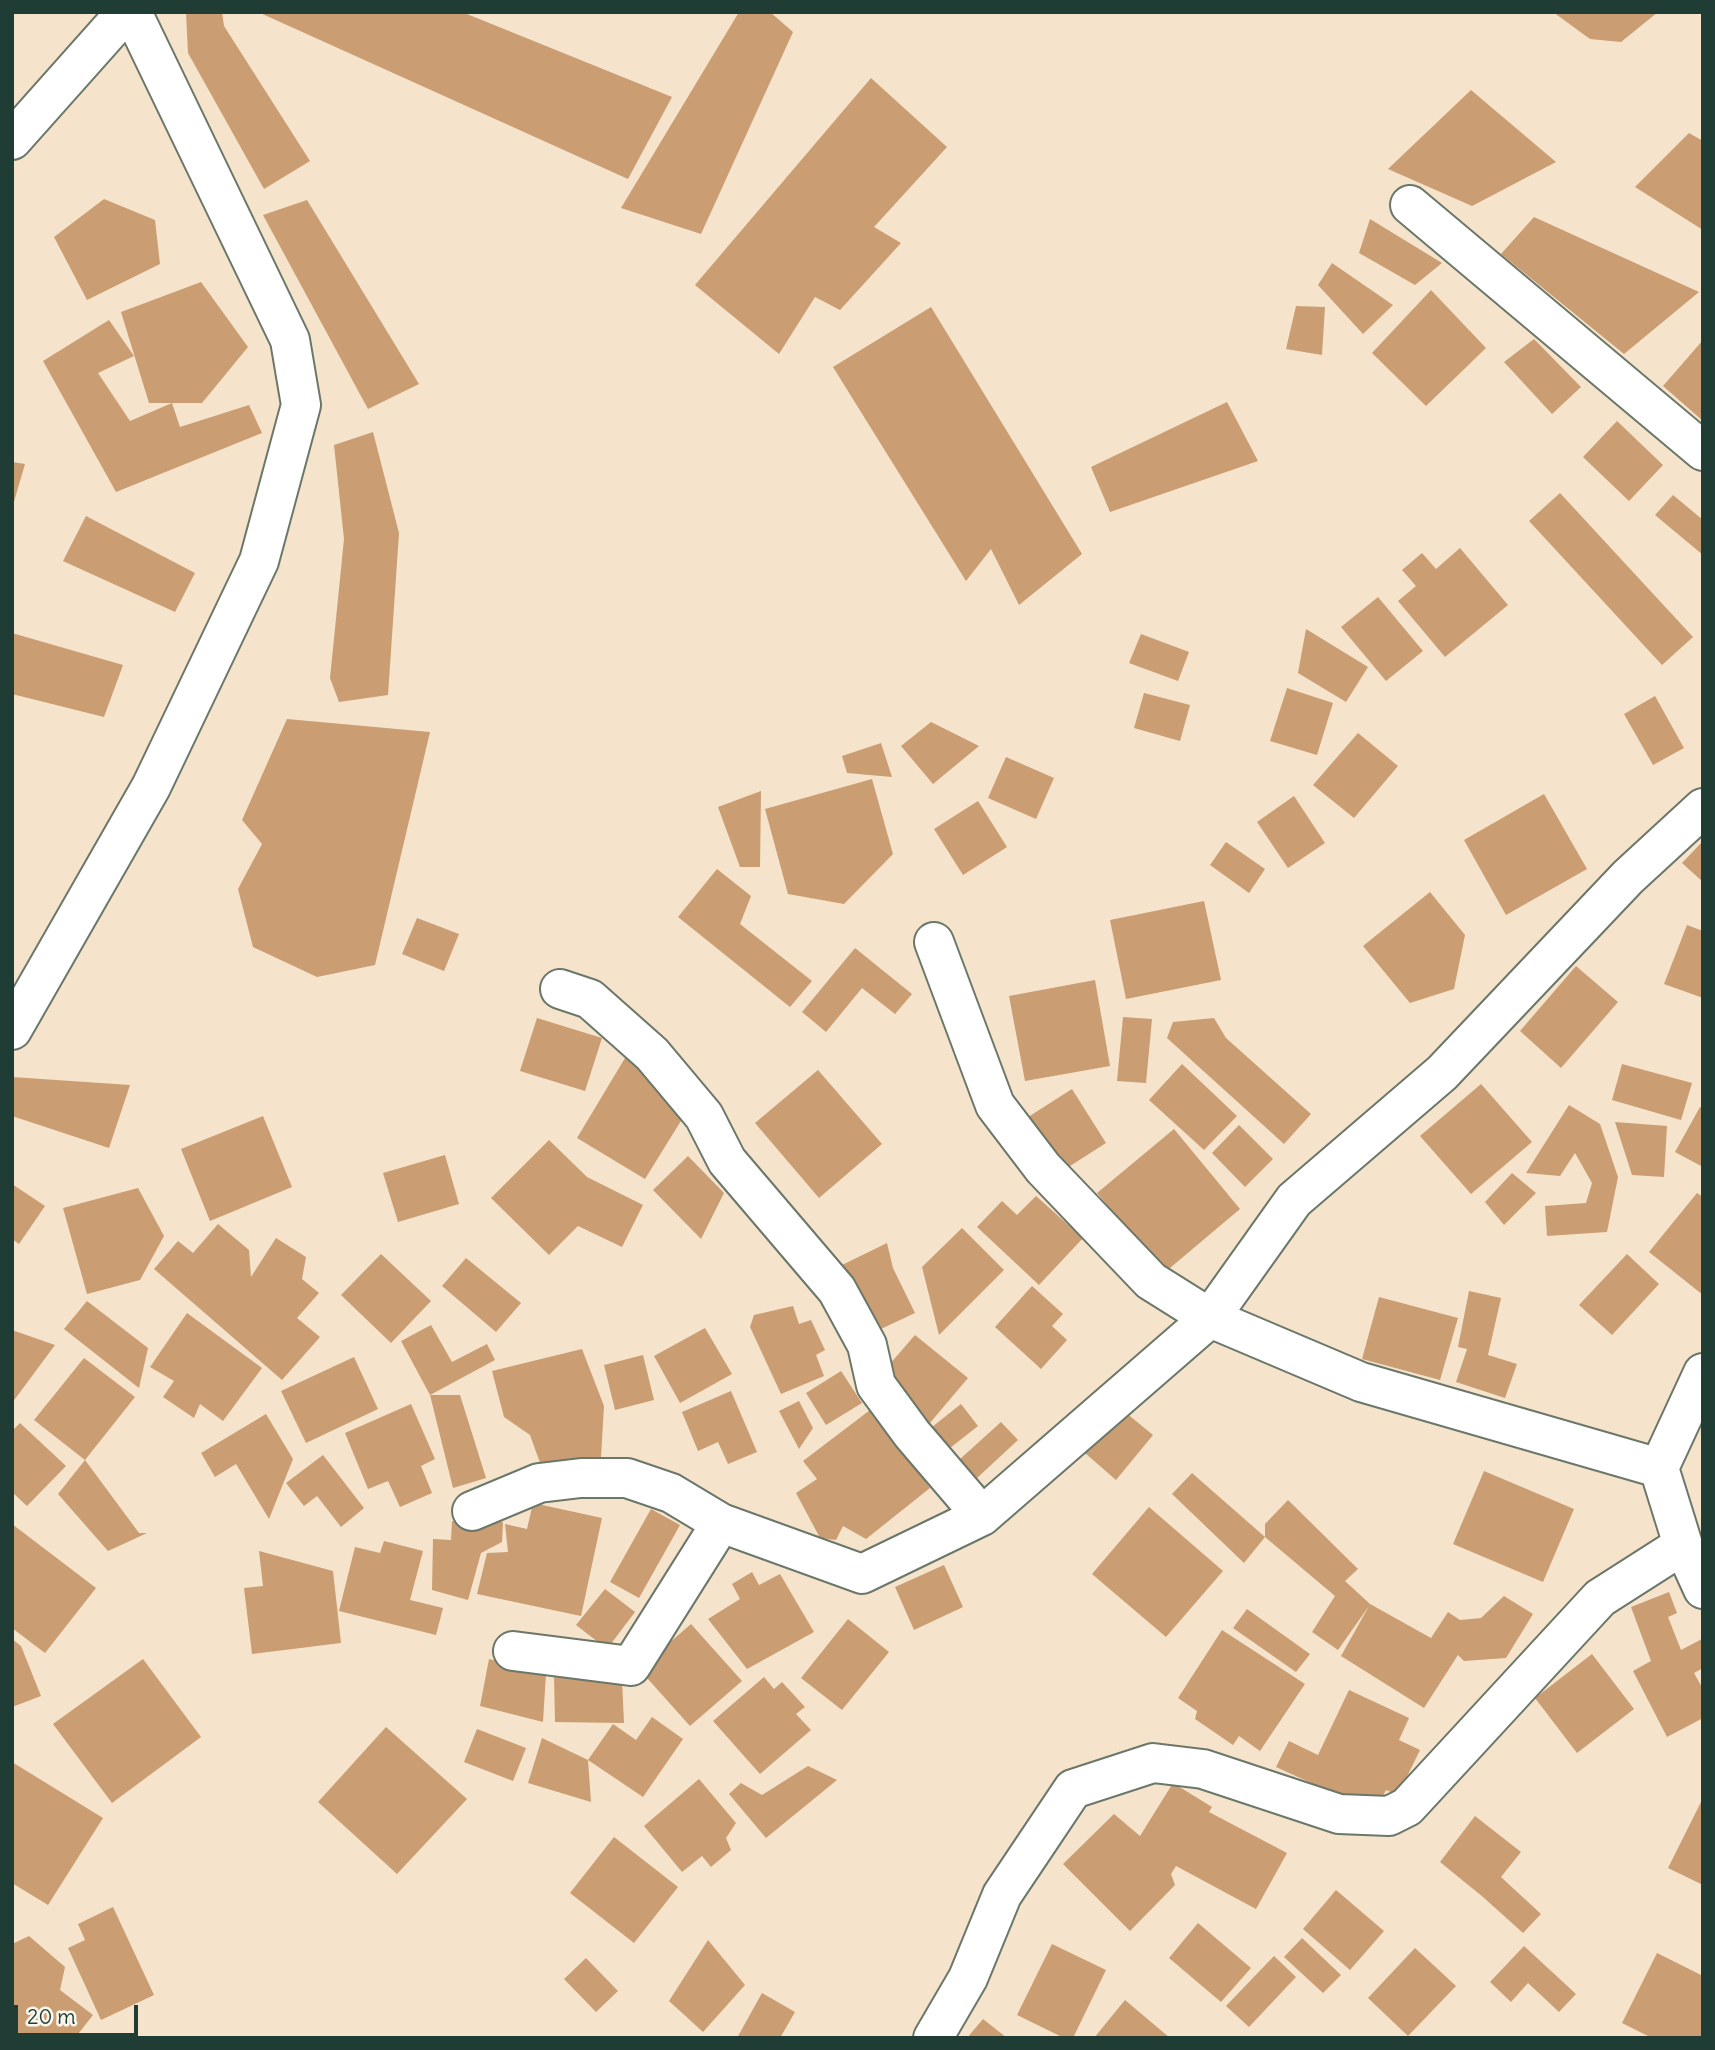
<!DOCTYPE html>
<html>
<head>
<meta charset="utf-8">
<style>
  body { margin:0 }
  #map { position:relative; width:1715px; height:2050px; overflow:hidden; background:#f5e4cb; font-family:Delius,sans-serif }
  canvas { display:block }
  .frame { position:absolute; inset:0; border:14px solid #1f3d34; pointer-events:none }
  .scale { position:absolute; left:14px; top:2005px; width:124px; height:32px; box-sizing:border-box; border:4px solid #1f3d34; border-top:0; padding-left:9px; font-size:21px; line-height:24px; white-space:nowrap; color:#1f3d34; -webkit-text-stroke:5px #fbf7ec; paint-order:stroke }
</style>
</head>
<body>
<div id="map">
<canvas width="1715" height="2050"></canvas>
<div class="frame"></div>
<div class="scale">20 m</div>
</div>
<script>
const g = document.querySelector('canvas').getContext('2d');
g.lineJoin = 'round';
function paint(path, color) { g.fillStyle = color; g.fill(path, 'evenodd'); }
function strokePath(path, color, width, dash) { g.strokeStyle = color; g.lineWidth = width; g.lineCap = dash ? 'butt' : 'round'; g.setLineDash(dash || []); g.stroke(path); }
const building = new Path2D(`
  M186 12H222L224 26 310 161 264 189 188 53Z
  M258 12H462L672 97 628 179Z
  M739 12H770L793 32 701 234 621 208Z
  M1553 12H1658L1621 42 1590 39Z
  M871 78 947 147 874 227 901 243 840 310 815 297 779 354 695 285Z
  M1471 90 1556 162 1472 206 1388 169Z
  M1689 133 1703 141V230L1635 187Z
  M104 199 155 220 160 264 87 300 54 237Z
  M307 200 419 384 368 409 263 215Z
  M1534 217 1699 292 1624 354 1501 254Z
  M1370 219 1442 263 1415 285 1359 253Z
  M1332 263 1393 305 1363 334 1318 285Z
  M201 282 248 347 202 403H172L180 427 249 405 262 433 116 492 43 361 109 320 134 356 98 373 130 421 172 403H149L121 312Z
  M1431 290 1486 348 1426 406 1372 353Z
  M1296 306 1325 307 1322 355 1286 349Z
  M931 307 1082 554 1019 605 991 549 966 581 833 367Z
  M1534 339 1581 387 1552 414 1504 362Z
  M1703 340V421L1663 386Z
  M1227 402 1258 461 1110 512 1091 467Z
  M1617 421 1663 465 1629 501 1583 457Z
  M373 432 399 533 388 695 339 702 330 678 344 539 334 445Z
  M12 462 25 464 13 505 12 504Z
  M1560 493 1693 637 1662 665 1529 521Z
  M1673 495 1703 520V555L1655 515Z
  M86 516 195 573 175 612 63 561Z
  M1460 548 1508 605 1445 657 1398 601 1416 586 1402 570 1422 553 1436 569Z
  M1378 597 1423 651 1386 681 1341 627Z
  M1306 629 1368 667 1346 702 1298 673Z
  M12 633 123 665 104 717 12 694Z
  M1141 634 1189 652 1178 681 1129 663Z
  M1287 688 1333 703 1317 755 1270 741Z
  M1144 693 1190 705 1180 741 1134 728Z
  M1655 696 1684 748 1653 765 1624 714Z
  M287 719 430 732 375 965 317 977 253 947 238 889 262 844 242 820Z
  M931 722 979 746 933 784 901 746Z
  M1358 733 1398 766 1354 818 1313 785Z
  M881 743 892 777 847 773 842 756Z
  M1006 757 1054 778 1036 819 988 798Z
  M872 779 893 854 844 904 788 894 765 809Z
  M761 791 760 867H740L718 807Z
  M1544 794 1587 869 1506 915 1464 840Z
  M1294 796 1325 843 1288 868 1257 822Z
  M978 801 1007 847 963 875 934 829Z
  M1703 841V882L1682 863Z
  M1226 842 1265 869 1249 893 1210 865Z
  M717 869 751 896 740 924 812 981 790 1007 678 917Z
  M1430 892 1465 935 1454 989 1410 1003 1363 946Z
  M1204 901 1221 980 1126 999 1110 920Z
  M417 918 459 934 444 971 402 954Z
  M1687 925 1703 931V998L1664 984Z
  M855 948 912 994 895 1014 862 988 826 1032 802 1012Z
  M1576 966 1618 1002 1561 1068 1520 1031Z
  M1095 980 1110 1066 1025 1081 1009 996Z
  M1123 1017 1152 1019 1146 1083 1117 1081Z
  M537 1018 602 1038 585 1091 520 1071Z
  M1214 1018 1226 1038 1311 1114 1284 1144 1167 1038 1173 1022Z
  M628 1053 684 1116 645 1179 577 1138Z
  M1182 1064 1237 1116 1204 1150 1149 1100Z
  M1622 1064 1692 1083 1681 1120 1612 1100Z
  M818 1070 882 1144 819 1198 755 1123Z
  M12 1077 130 1085 109 1148 12 1116Z
  M1481 1084 1532 1142 1471 1194 1420 1136Z
  M1072 1089 1106 1143 1059 1173 1025 1119Z
  M1569 1105 1600 1124 1618 1177 1607 1232 1547 1236 1545 1206 1586 1203 1592 1183 1575 1153 1560 1176 1526 1173Z
  M1700 1107 1703 1108V1167L1675 1152Z
  M263 1116 292 1187 210 1221 181 1149Z
  M1615 1122 1667 1126 1664 1177 1632 1175Z
  M1239 1125 1273 1159 1245 1187 1212 1153Z
  M1174 1129 1240 1209 1164 1273 1097 1193Z
  M549 1140 587 1177 643 1205 622 1247 578 1226 549 1255 491 1198Z
  M445 1155 459 1204 398 1222 383 1173Z
  M688 1156 724 1193 701 1239 653 1190Z
  M1512 1173 1536 1193 1504 1225 1485 1202Z
  M12 1184 45 1206 19 1244 12 1239Z
  M138 1188 164 1236 140 1280 87 1294 63 1208Z
  M1697 1193 1703 1197V1295L1649 1252Z
  M1036 1196 1083 1238 1039 1285 977 1227 1002 1201 1017 1215Z
  M218 1224 249 1250 251 1277 276 1238 306 1257 302 1279 319 1293 297 1318 320 1337 282 1380 154 1269 178 1241 193 1253Z
  M962 1228 1004 1270 939 1335 922 1267Z
  M887 1243 893 1268 915 1313 868 1335 836 1268Z
  M381 1254 431 1301 391 1343 341 1295Z
  M1627 1254 1659 1284 1612 1335 1579 1305Z
  M466 1258 521 1303 496 1332 442 1286Z
  M1032 1286 1063 1314 1052 1326 1067 1340 1041 1369 995 1327Z
  M1469 1291 1501 1298 1488 1355 1517 1364 1505 1398 1456 1382 1467 1349 1458 1347Z
  M1379 1297 1458 1318 1440 1380 1362 1359Z
  M87 1301 148 1348 139 1388 64 1329Z
  M793 1306 799 1324 811 1320 825 1350 816 1355 824 1376 781 1394 750 1327 754 1315Z
  M187 1313 262 1368 223 1421 200 1404 194 1418 163 1397 174 1381 150 1367Z
  M431 1325 452 1362 487 1344 495 1360 430 1395 401 1341Z
  M705 1328 732 1374 680 1403 654 1356Z
  M12 1330 55 1345 12 1403Z
  M915 1335 968 1378 929 1424 876 1380Z
  M582 1349 604 1406 601 1457 543 1471 530 1435 504 1417 492 1371Z
  M643 1355 654 1400 615 1410 604 1365Z
  M354 1357 378 1409 306 1443 281 1391Z
  M84 1358 135 1397 85 1460 34 1420Z
  M841 1371 862 1403 826 1425 806 1393Z
  M731 1391 757 1452 728 1464 718 1442 698 1451 682 1412Z
  M430 1395H460L486 1478 453 1488Z
  M799 1401 813 1428 799 1449 779 1411Z
  M1114 1403 1153 1435 1116 1480 1077 1446Z
  M411 1404 435 1459 421 1466 432 1493 400 1507 388 1481 368 1489 345 1433Z
  M961 1404 978 1426 950 1448 932 1427Z
  M874 1407 930 1488 866 1539 843 1526 836 1540 820 1538 796 1493 817 1479 803 1461Z
  M266 1414 293 1459 269 1519 236 1464 215 1477 201 1453Z
  M1001 1422 1018 1440 977 1478 959 1460Z
  M20 1423 66 1466 27 1506 12 1492V1431Z
  M323 1455 364 1508 341 1527 317 1496 304 1506 286 1483Z
  M85 1460 139 1533H147L108 1551 58 1494Z
  M1484 1471 1574 1509 1543 1582 1453 1544Z
  M1192 1473 1265 1537 1244 1563 1172 1494Z
  M1288 1500 1358 1569 1345 1581 1370 1604 1431 1638 1448 1612 1460 1620 1481 1618 1504 1596 1533 1614 1506 1658 1464 1661 1458 1655 1424 1708 1341 1656 1369 1606 1338 1650 1312 1632 1335 1596 1265 1537V1524Z
  M533 1503 602 1518 581 1616 477 1594 487 1553 508 1552 505 1524 527 1529Z
  M1149 1507 1223 1571 1166 1637 1092 1574Z
  M651 1509 680 1525 639 1598 610 1582Z
  M452 1521 503 1522 502 1542 481 1553 468 1600 432 1590 433 1539 451 1540Z
  M12 1524 96 1588 45 1653 12 1628Z
  M384 1541 423 1551 410 1600 443 1608 436 1635 339 1611 355 1547 380 1553Z
  M259 1551 333 1571 341 1643 252 1654 244 1588 263 1586Z
  M944 1565 963 1607 914 1630 895 1587Z
  M752 1572 759 1585 780 1574 814 1632 747 1669 708 1619 740 1599 732 1584Z
  M605 1589 635 1612 607 1649 576 1625Z
  M1669 1592 1677 1613 1668 1617 1681 1650 1702 1639 1703 1641V1668L1694 1673 1703 1689V1718L1667 1737 1633 1671 1651 1661 1631 1607Z
  M1247 1609 1310 1654 1296 1672 1233 1628Z
  M848 1619 889 1652 842 1710 801 1678Z
  M691 1624 742 1681 690 1726 639 1669Z
  M1222 1630 1305 1684 1260 1751 1239 1736 1233 1745 1195 1719 1197 1711 1178 1698Z
  M12 1639 21 1646 41 1696 12 1707Z
  M1592 1654 1634 1709 1577 1753 1535 1698Z
  M143 1659 201 1737 112 1803 53 1724Z
  M489 1659 546 1674 543 1722 480 1706Z
  M554 1677 622 1680 624 1723 555 1722Z
  M764 1677 774 1689 782 1682 805 1707 796 1714 811 1730 760 1774 713 1721Z
  M1349 1690 1409 1718 1399 1740 1420 1750 1398 1795 1386 1790 1375 1812 1276 1767 1289 1741 1318 1755Z
  M652 1717 683 1739 643 1797 588 1760 613 1724 636 1740Z
  M386 1727 467 1799 397 1874 318 1802Z
  M477 1729 526 1748 513 1781 464 1762Z
  M542 1738 588 1760 591 1802 528 1783Z
  M12 1762 103 1818 48 1905 12 1883Z
  M808 1766 837 1780 766 1838 729 1794 741 1783 762 1795Z
  M699 1779 736 1823 726 1838 731 1850 711 1867 702 1856 682 1872 644 1826Z
  M1173 1783 1212 1807 1209 1812 1287 1853 1256 1909 1176 1866 1171 1874 1175 1885 1130 1931 1063 1864 1114 1814 1140 1836Z
  M1703 1798V1885L1668 1868Z
  M1475 1816 1521 1852 1501 1877 1541 1914 1523 1933 1483 1897 1440 1862Z
  M614 1837 678 1887 634 1943 570 1893Z
  M1336 1890 1384 1931 1350 1970 1303 1929Z
  M113 1907 154 1995 101 2020 68 1948 85 1940 78 1924Z
  M1198 1923 1251 1968 1221 2002 1169 1958Z
  M29 1936 65 1967 60 1990 93 2015 75 2038H19L12 2032V1944Z
  M1302 1938 1341 1975 1323 1993 1284 1957Z
  M708 1940 745 1985 703 2032 669 2001Z
  M1052 1944 1106 1970 1073 2038H1064L1017 2015Z
  M1524 1946 1576 1994 1559 2012 1528 1983 1511 2002 1490 1982Z
  M1415 1948 1456 1986 1408 2036 1368 1998Z
  M1657 1953 1703 1976V2038H1652L1622 2023Z
  M1274 1956 1296 1977 1249 2027 1226 2006Z
  M586 1958 618 1991 596 2012 564 1979Z
  M762 1993 795 2012 780 2038H737Z
  M1125 2000 1170 2038H1094Z
  M983 2019 1007 2038H967Z`);
const street = new Path2D(`
  M12 140 126 12
  M1410 205 1703 451
  M934 942 995 1105 1043 1168 1151 1281 1210 1318 1361 1382 1659 1468
  M560 989 590 999 652 1054 704 1116 727 1161 837 1290 867 1345 876 1385 912 1434 982 1516
  M12 1030 151 787 259 561 301 405 290 340 132 12
  M1703 1373 1659 1468 1683 1545 1703 1589
  M472 1511 539 1483 581 1478H627L671 1493 721 1523
  M513 1651 631 1666 721 1523 862 1574 982 1516 1210 1318 1294 1200 1442 1073 1628 877 1703 808
  M933 2038 968 1978 1002 1895 1073 1789 1153 1763 1203 1769 1339 1814 1389 1816 1407 1807 1600 1598 1683 1545`);
paint(building, '#ca9d73');
strokePath(street, '#6a7769', 42);
strokePath(street, '#fff', 38);
</script>
</body>
</html>
